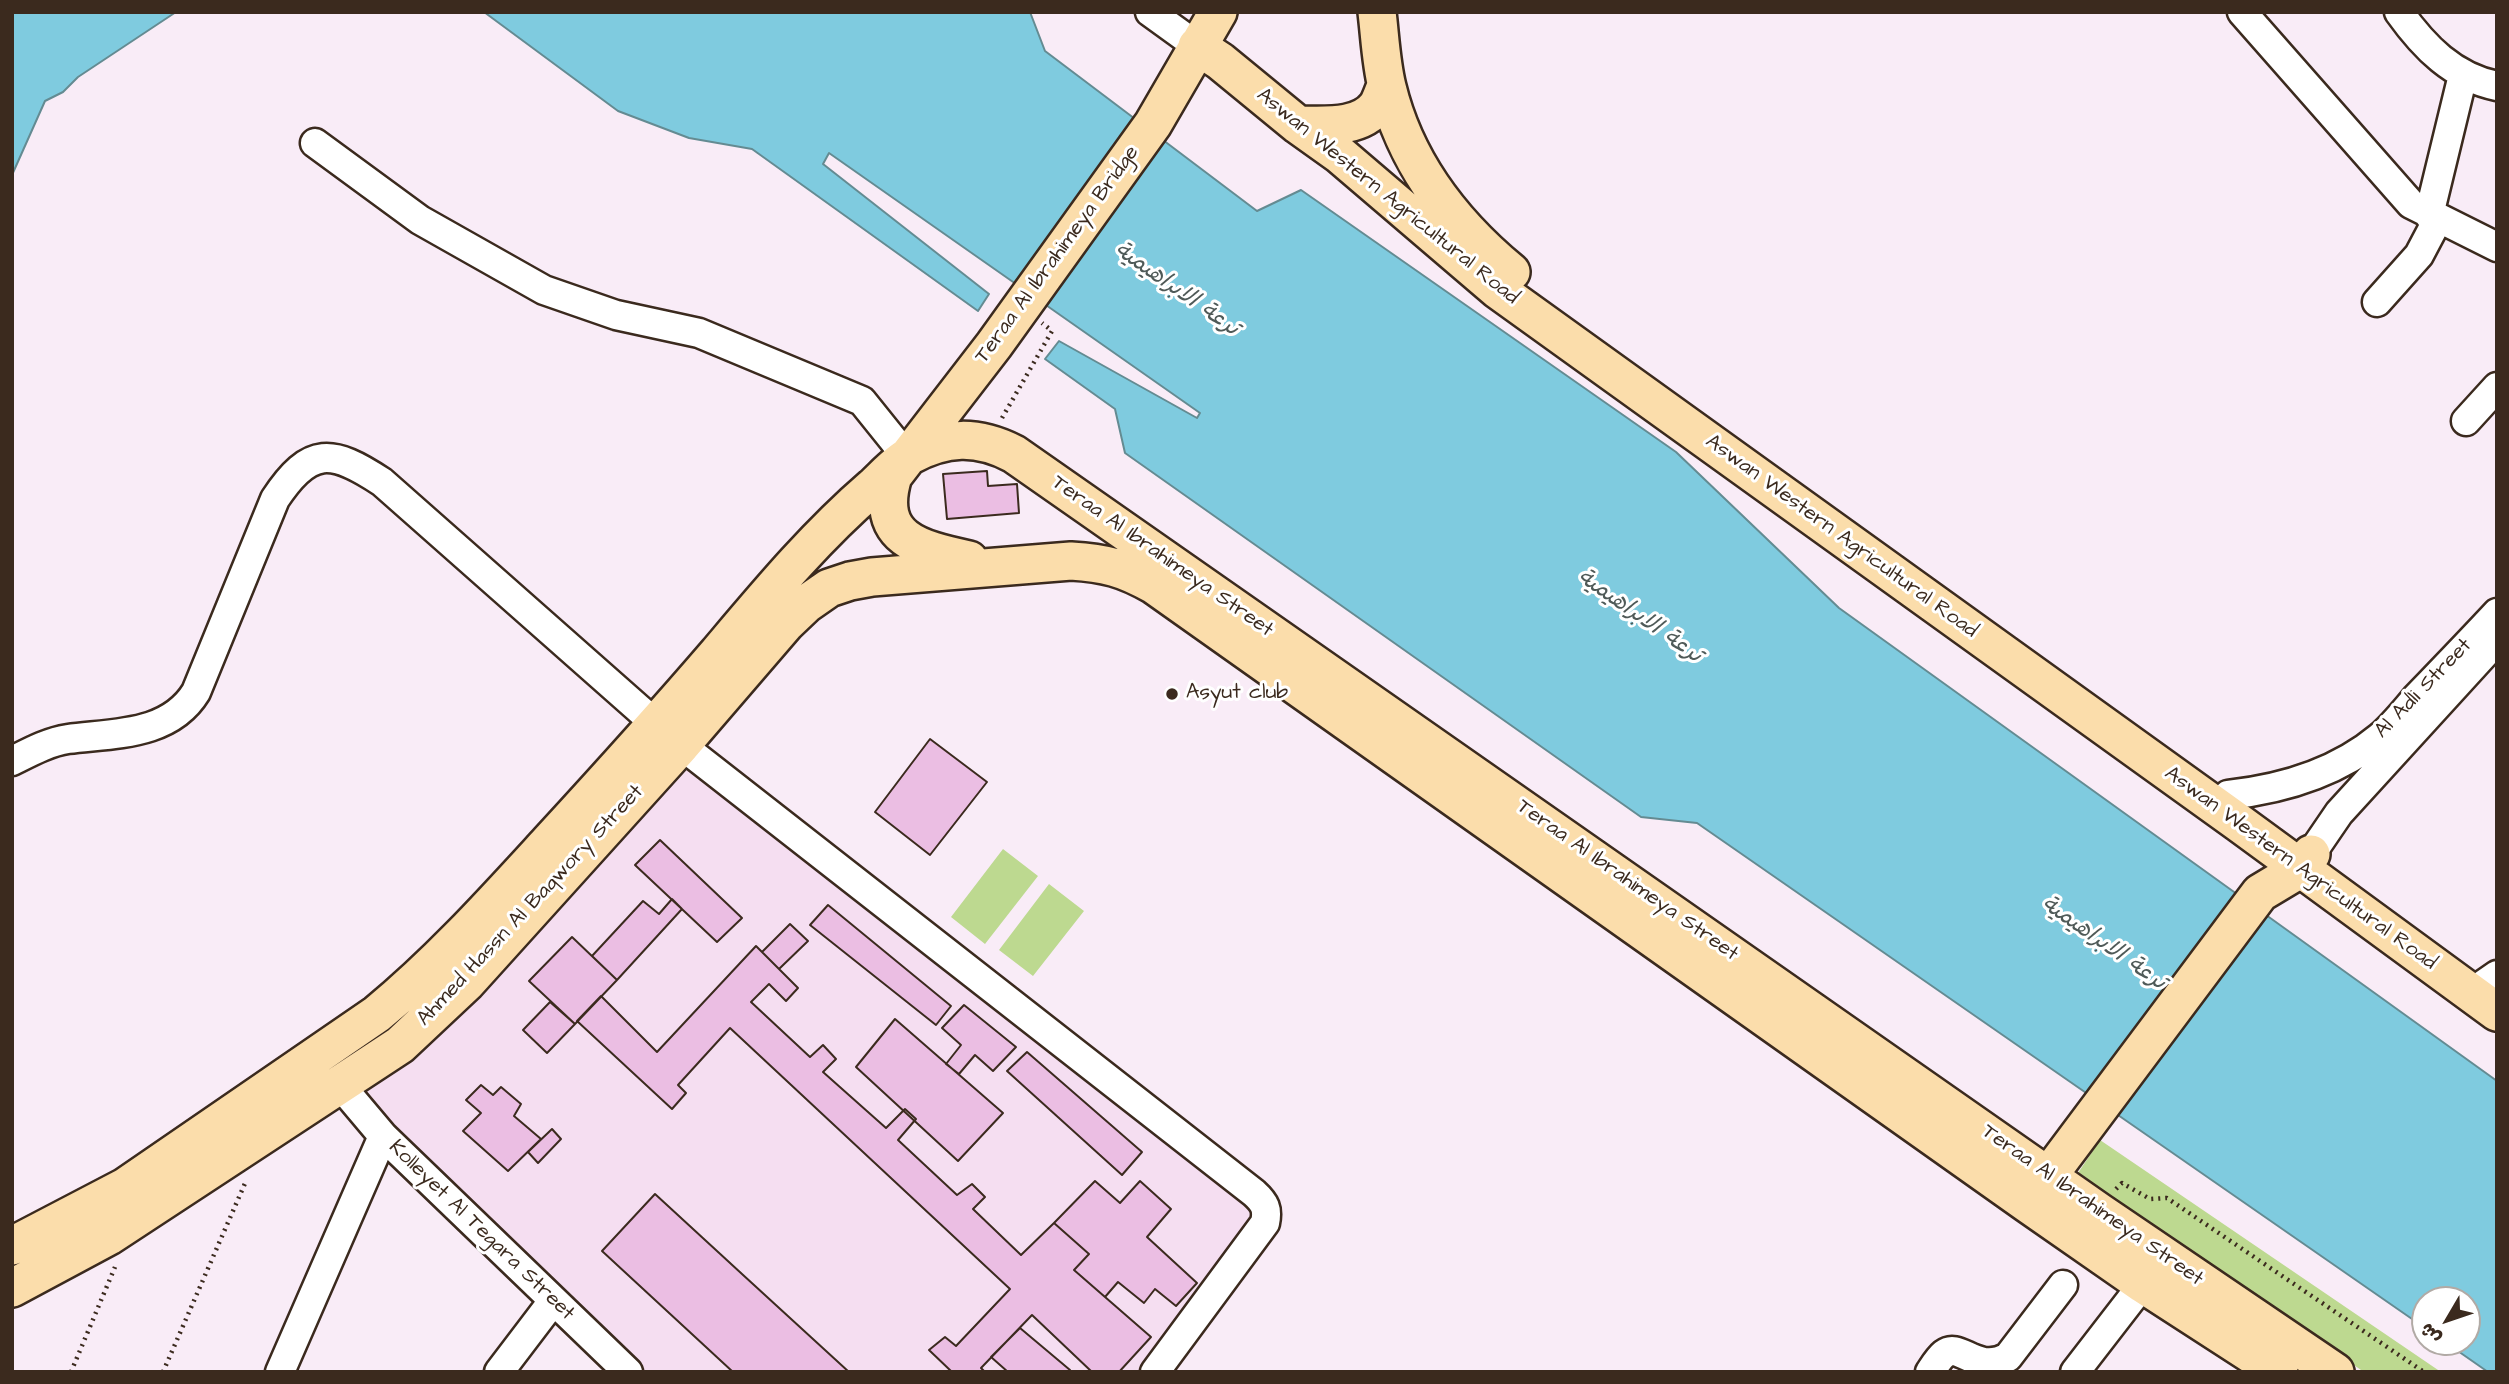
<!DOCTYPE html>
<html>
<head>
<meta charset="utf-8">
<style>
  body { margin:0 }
  #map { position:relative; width:2509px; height:1384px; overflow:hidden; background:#f9ecf7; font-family:"Architects Daughter","Playpen Sans Arabic",sans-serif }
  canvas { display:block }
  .frame { position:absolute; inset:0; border:14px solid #3b2a1e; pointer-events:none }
  .north { position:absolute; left:2411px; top:1286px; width:70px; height:70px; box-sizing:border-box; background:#fff; border:2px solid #b1aaa5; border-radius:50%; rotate:231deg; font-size:19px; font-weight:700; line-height:28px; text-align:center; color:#3b2a1e }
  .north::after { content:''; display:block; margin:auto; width:24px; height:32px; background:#3b2a1e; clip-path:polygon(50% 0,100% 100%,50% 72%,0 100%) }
</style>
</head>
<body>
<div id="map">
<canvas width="2509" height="1384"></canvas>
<div class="frame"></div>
<div class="north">ش</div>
</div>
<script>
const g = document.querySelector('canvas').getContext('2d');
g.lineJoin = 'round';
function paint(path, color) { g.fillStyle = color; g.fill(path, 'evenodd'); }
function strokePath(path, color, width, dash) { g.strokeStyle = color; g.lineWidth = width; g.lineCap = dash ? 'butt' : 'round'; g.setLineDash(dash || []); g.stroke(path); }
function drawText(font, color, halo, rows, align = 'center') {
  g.font = font + ' "Architects Daughter","Playpen Sans Arabic",sans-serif'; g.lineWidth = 6; g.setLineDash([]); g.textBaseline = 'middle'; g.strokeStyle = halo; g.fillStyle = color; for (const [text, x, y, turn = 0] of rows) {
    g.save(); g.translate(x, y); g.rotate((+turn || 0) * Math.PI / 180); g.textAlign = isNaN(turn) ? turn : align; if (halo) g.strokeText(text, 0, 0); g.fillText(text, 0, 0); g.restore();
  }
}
const built = new Path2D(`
  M681 745 1265 1204 1155 1372H625L340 1085Z`);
const green = new Path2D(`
  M1003 849 1038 876 985 944 951 917Z
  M1049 884 1084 911 1033 976 999 950Z
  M2100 1140 2441 1372H2364L2076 1176Z`);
const water = new Path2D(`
  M12 12H176L78 77 63 92 45 101 12 175Z
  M484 12H1030L1045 51 1257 211 1301 190 1676 452 1839 608 2497 1081V1372H2488L2445 1342H2467V1300H2425V1328L1697 823 1641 817 1125 453 1115 409 1045 359 1059 341 1197 418 1200 413 829 153 823 164 989 294 978 311 752 149 689 138 618 111Z`);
const building = new Path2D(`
  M987 471 988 486 1017 484 1019 513 947 519 943 474Z
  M930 739 987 782 930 855 875 812Z
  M660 840 742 918 717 942 635 865Z
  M672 899 682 909 617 980 592 956 643 901 659 914Z
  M828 905 951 1006 936 1025 810 925Z
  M790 924 808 941 779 969 762 952Z
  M572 937 617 980 575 1024 529 981Z
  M756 946 798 988 786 1001 769 984 751 1002 810 1057 823 1045 836 1059 823 1072 886 1128 905 1109 916 1119 898 1140 957 1195 972 1184 985 1197 973 1209 1021 1255 1054 1223 1089 1254 1074 1270 1151 1337 1119 1372H1092L1032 1315 981 1368 985 1372H952L929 1350 945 1337 956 1346 1010 1289 730 1028 678 1085 686 1093 672 1109 577 1021 601 996 657 1052Z
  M550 1002 575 1024 547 1053 523 1030Z
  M964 1005 1016 1047 993 1071 975 1055 959 1074 946 1064 961 1045 942 1028Z
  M895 1019 1003 1113 958 1161 856 1067Z
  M1027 1052 1142 1152 1122 1175 1007 1071Z
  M481 1085 493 1095 501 1087 521 1104 514 1116 541 1139 508 1171 463 1131 481 1113 466 1100Z
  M552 1129 561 1139 538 1163 528 1152Z
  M1095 1181 1120 1203 1140 1181 1171 1209 1147 1237 1197 1283 1176 1306 1155 1289 1144 1303 1118 1282 1105 1297 1074 1270 1089 1254 1054 1223Z
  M655 1194 742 1274 849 1372H733L602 1251Z
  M1020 1328 1070 1370 1069 1372H1008L991 1357Z`);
const path = new Path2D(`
  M1002 418 1052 331 1042 323
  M2116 1189 2122 1183 2150 1199 2167 1198 2424 1372
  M71 1372 115 1267
  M163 1372 246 1181`);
const minor = new Path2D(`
  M1150 12 1197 46
  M2242 12 2411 204 2497 247
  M2399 12C2424 47 2453 77 2497 86
  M315 143 420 220 544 290 616 315 699 333 862 401 907 457
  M2429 215 2463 75
  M2377 302 2419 255 2438 219
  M2466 421 2497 387
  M681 745 1254 1193C1265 1203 1268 1209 1265 1223L1155 1372
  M12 761C30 752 48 742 68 739 114 733 169 736 196 692L275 499C310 446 332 449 382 482L657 725
  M2228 795C2282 789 2337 773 2380 737 2393 726 2404 712 2416 698 2443 670 2470 642 2497 613
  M2311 854 2339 813 2497 640
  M2484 984 2497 975
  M340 1085 383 1136 628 1372
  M280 1372 383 1136
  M499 1372 553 1301
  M1930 1372C1934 1366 1939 1358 1944 1354 1960 1341 1976 1375 2008 1357L2063 1285
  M2075 1372 2143 1284`);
const major = new Path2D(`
  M1377 12C1380 37 1381 63 1387 87 1405 162 1453 224 1511 272
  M1197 46 1220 61 1298 125 1340 155 1498 290 2239 823 2497 1012
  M1298 125C1324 125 1360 129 1377 106 1381 100 1383 92 1386 86
  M969 560C919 549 874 539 893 476L994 345 1153 124 1218 12
  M2034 1195 2260 893 2300 869 2311 854
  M12 1246 125 1187 377 1014C440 962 494 902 549 842 606 780 663 717 718 653 767 595 815 537 873 487 884 477 896 463 909 456 946 436 977 435 1014 454L2099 1212 2335 1372
  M12 1288 109 1236 400 1045 466 983 681 745 786 623 806 604 829 588 850 581 872 577 1071 561C1105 563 1124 568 1154 585L2028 1204 2143 1284 2279 1372`);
const markers = [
  [1172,694,7,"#3b2a1e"]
];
const streetNames = [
  ["Aswan Western Agricultural Road",1387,197,39],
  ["Teraa Al Ibrahimeya Bridge",1058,255,-54],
  ["Aswan Western Agricultural Road",1841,537,36],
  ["Teraa Al Ibrahimeya Street",1162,557,35],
  ["Al Adli Street",2424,689,-46],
  ["Aswan Western Agricultural Road",2300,869,36],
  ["Teraa Al Ibrahimeya Street",1627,881,35],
  ["Ahmed Hassn Al Baqwory Street",531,906,-47],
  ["Teraa Al Ibrahimeya Street",2092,1206,35],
  ["Kolleyet Al Tegara Street",481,1231,44]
];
const poiNames = [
  ["Asyut club",1186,694]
];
const waterNames = [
  ["ترعة الابراهيمية",1176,290,35],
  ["ترعة الابراهيمية",1639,617,35],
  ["ترعة الابراهيمية",2103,944,35]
];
paint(built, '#f5def1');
paint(green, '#bdd990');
paint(water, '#7fcbdf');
strokePath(water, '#648b92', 2);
paint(building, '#ebbee3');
strokePath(building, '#3b2a1e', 2);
strokePath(minor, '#3b2a1e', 33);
strokePath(major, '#3b2a1e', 42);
strokePath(path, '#3b2a1e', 4.5, [2, 5]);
strokePath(minor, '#fff', 28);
strokePath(major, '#fbddab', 37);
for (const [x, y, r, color] of markers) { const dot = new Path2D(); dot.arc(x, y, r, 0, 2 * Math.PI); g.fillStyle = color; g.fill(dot); strokePath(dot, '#fff', 2.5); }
drawText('21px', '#3b2a1e', '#fff', streetNames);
drawText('21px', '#3b2a1e', '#fff', poiNames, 'left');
drawText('italic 23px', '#4f5a58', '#fff', waterNames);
</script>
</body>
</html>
